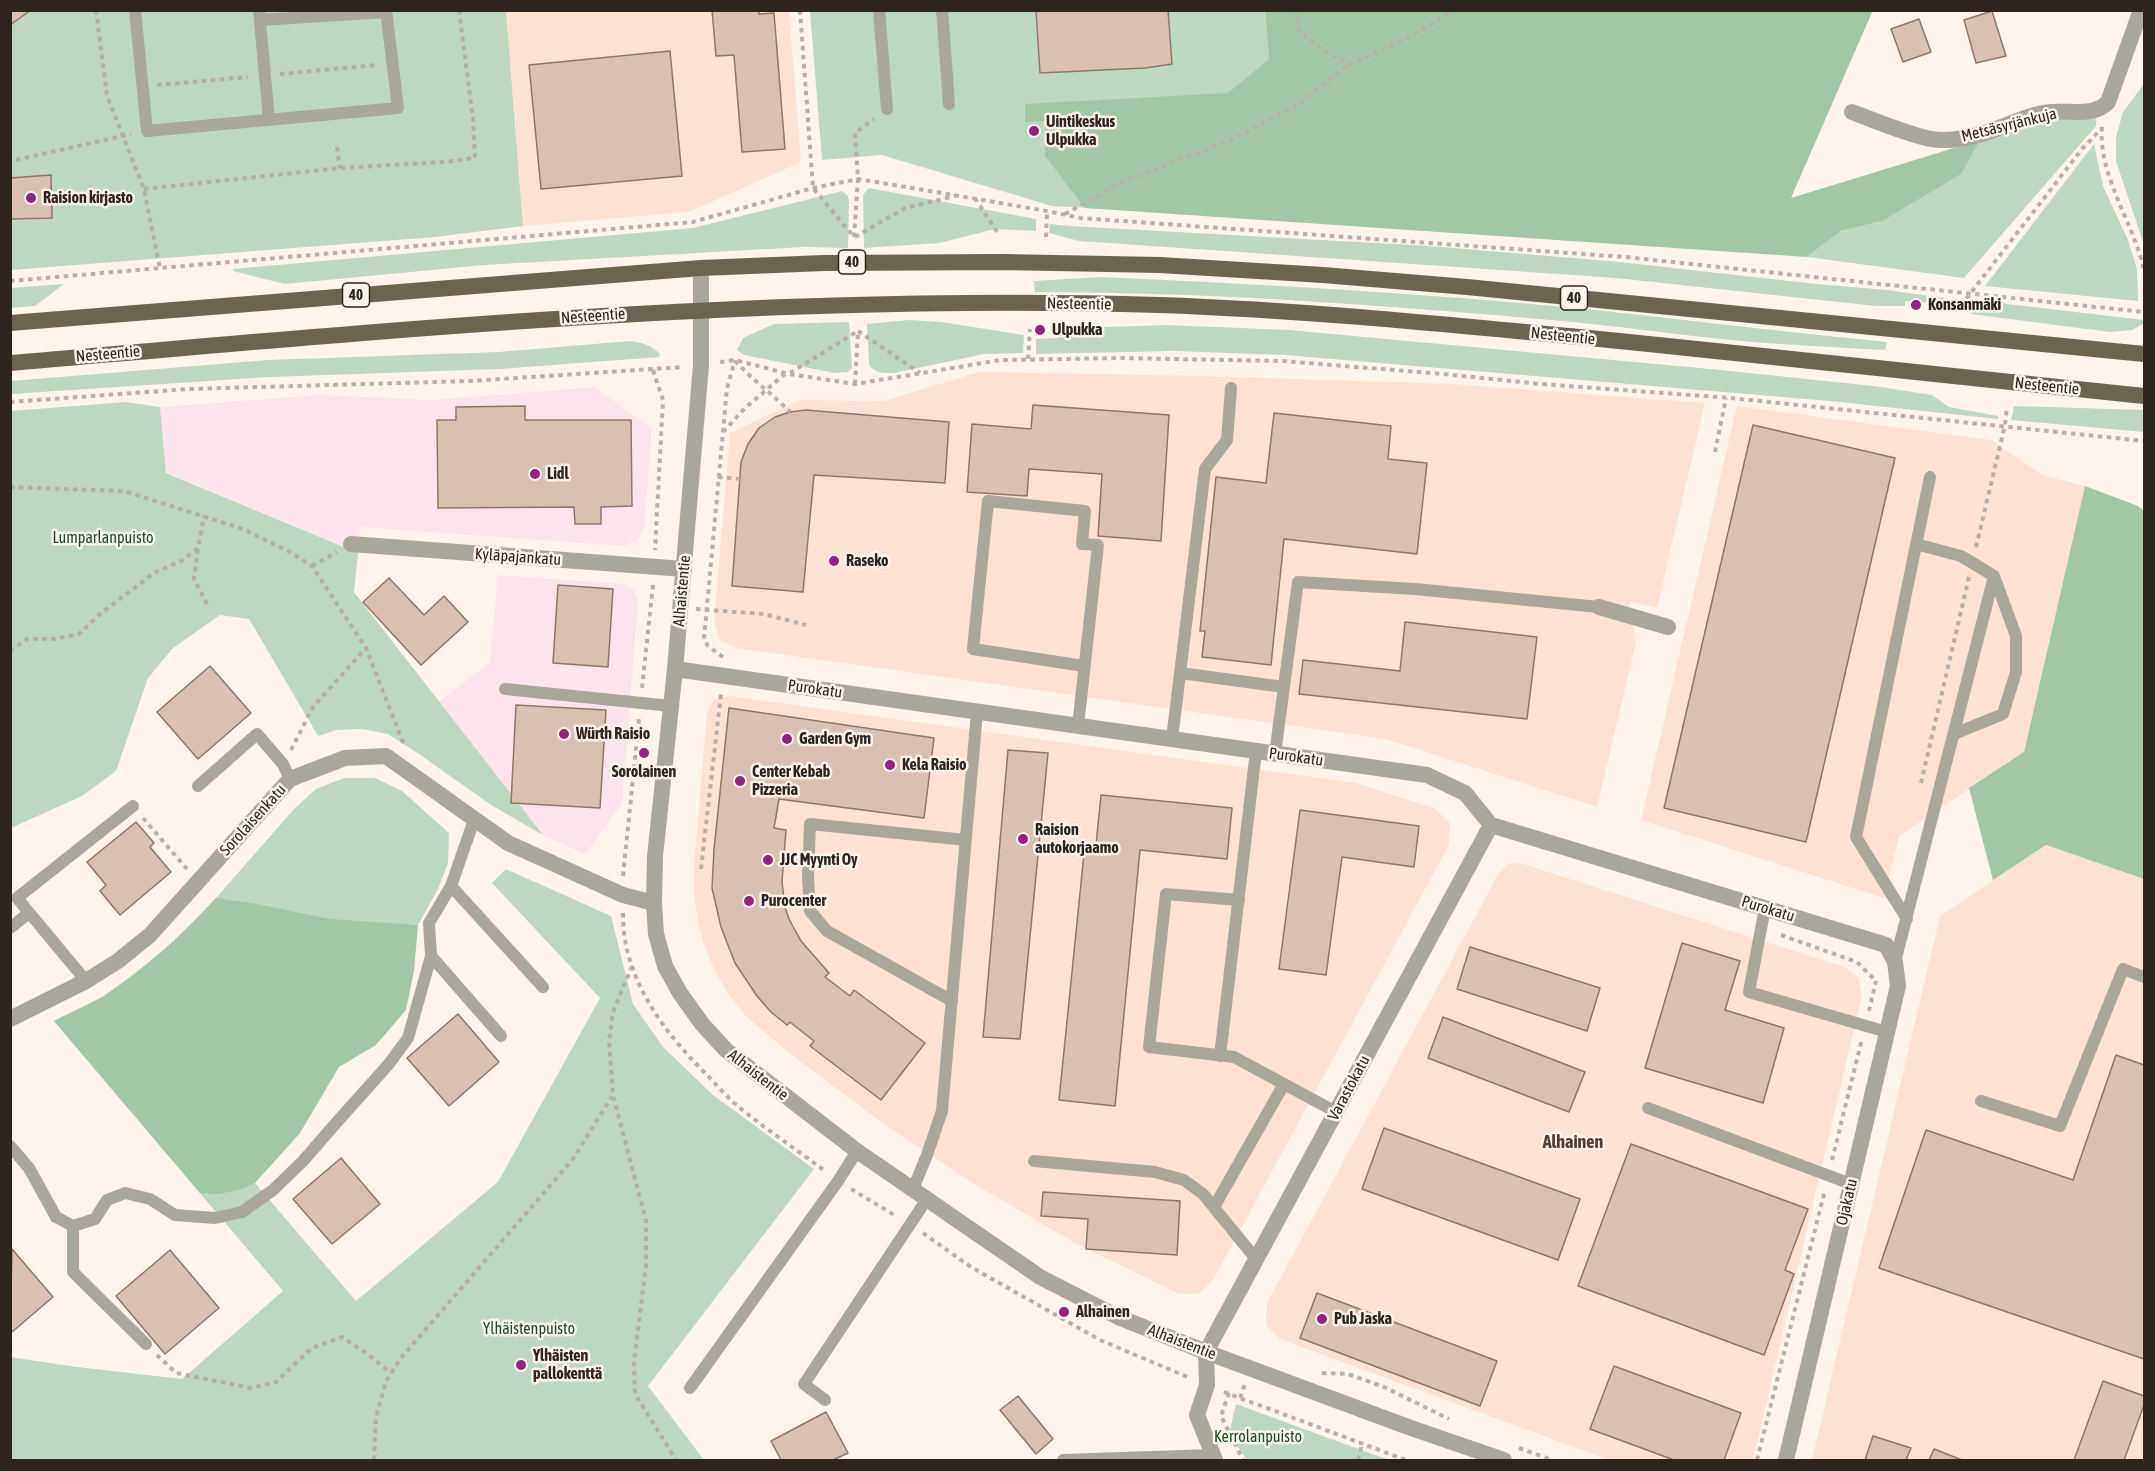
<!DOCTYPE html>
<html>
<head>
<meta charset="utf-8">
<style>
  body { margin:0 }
  #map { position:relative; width:2155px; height:1471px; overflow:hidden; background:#fef3ed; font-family:"Asap Condensed",sans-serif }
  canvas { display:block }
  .frame { position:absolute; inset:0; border:12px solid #2e241f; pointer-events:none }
</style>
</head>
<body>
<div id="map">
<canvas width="2155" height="1471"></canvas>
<div class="frame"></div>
</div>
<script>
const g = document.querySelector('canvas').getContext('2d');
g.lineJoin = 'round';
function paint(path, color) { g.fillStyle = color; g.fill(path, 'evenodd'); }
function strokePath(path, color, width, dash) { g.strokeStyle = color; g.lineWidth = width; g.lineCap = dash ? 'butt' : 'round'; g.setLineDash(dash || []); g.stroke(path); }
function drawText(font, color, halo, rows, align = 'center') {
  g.font = font + ' "Asap Condensed",sans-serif'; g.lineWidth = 5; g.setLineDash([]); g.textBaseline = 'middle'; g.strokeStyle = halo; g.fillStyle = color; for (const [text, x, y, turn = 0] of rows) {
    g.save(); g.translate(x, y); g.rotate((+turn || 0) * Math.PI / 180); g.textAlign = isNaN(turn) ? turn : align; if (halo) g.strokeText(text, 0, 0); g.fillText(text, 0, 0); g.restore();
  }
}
const commercial = new Path2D(`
  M595 387 652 429 644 528 637 541 624 546 360 527 358 553 166 472 160 407 320 395 432 400Z
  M498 575 623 584 634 590 638 602 622 804 585 854 543 835 439 702 490 662Z`);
const built = new Path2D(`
  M506 11H789L801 162 689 212 523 226Z
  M979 372 1202 376 1453 384 1705 403 1657 608 1629 601 1636 642 1597 807 1386 739 736 648 720 640 714 622 730 433 800 400 884 401Z
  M1737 406 1991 440 2042 475 2085 486 2024 752 1899 836 1884 898 1641 820Z
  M729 696 1356 783 1434 808 1450 823 1449 845 1213 1280 1198 1294H1179L1075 1243 976 1185 880 1121 788 1052 746 1016 730 996 716 973 705 948 698 922 694 894V866L707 713 715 699Z
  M2046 845 2144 879V1460H1812L1940 916Z
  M1520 863 1844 967 1858 977 1862 995 1753 1460H1609L1280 1339 1266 1325 1267 1303 1499 873 1508 864Z`);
const green = new Path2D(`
  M11 11H506L523 226 435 237 11 270Z
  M810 11H1265L1273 107 1164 212 1052 206 882 155 822 160Z
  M2144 84V245L2116 161V137L2123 112Z
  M2097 104 2096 126 1964 278 1807 257 1841 231 1882 221 1980 140Z
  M2094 144 2103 186 2128 240 2137 269 2138 301 1985 286Z
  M869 188 1036 219V231L995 229 939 243 864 248 863 195Z
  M842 191 848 196 849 202 848 248 803 247 484 265 285 284 233 271V269L693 228Z
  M1050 224 1069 226 1430 246 1620 262 1816 284 1887 290 1944 298V304L1905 301V306H1876L1616 278 1079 241 1049 233Z
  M1101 277C1260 284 1418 293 1576 308 1680 319 1783 332 1887 342L1885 350C1833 347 1782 345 1731 340 1678 335 1626 327 1573 322 1394 306 1215 292 1035 292L1034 281Z
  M64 284 35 306 11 308V288Z
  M1973 300 2144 320V323L2132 330 2110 332 1971 314Z
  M909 320 941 322 1024 335 1023 353 984 354 894 373C883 373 876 374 869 365L867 324Z
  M849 322 852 368 848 372 834 373 744 355 737 350 743 338 774 324Z
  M1167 325 1289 330 1710 369 1874 386 1932 395 1949 407 1998 416V419L1830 401 1285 355 1174 351 1036 354V339L1056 338 1076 328Z
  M631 341C642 343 652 345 660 354L659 357 500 369 269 377 11 394V381L268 360 499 352Z
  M126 402 160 407 166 473 358 553 354 592 543 835 491 805 419 754 388 734 362 729 336 730 318 736 249 619 220 615 173 648 148 678 116 771 82 796 11 828V411Z
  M2014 406 2144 410V432L2011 420Z
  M344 778H375L402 791 449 833 448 863 438 889 418 925 399 924 255 1183 356 1301 498 1182 600 998 492 883 506 869 611 916 633 1004 663 1047 713 1095 814 1169 648 1386 704 1460H11L10 1357 77 1367 182 1379 283 1291 54 1021 104 996 144 966 180 936 216 898 294 809 316 789Z
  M1236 1404 1372 1454 1390 1460H1247L1229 1434Z`);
const forest = new Path2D(`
  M1873 10 1791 198 1980 140 1961 174 1882 221 1841 231 1807 257 1085 208 1045 156V121L1025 122V104L1228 93 1269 59 1265 11Z
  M2085 486 2138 506 2144 511V879L2046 845 1993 880 1969 788 2024 752Z
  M216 898 257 904 330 919 418 925 414 971 406 1010 376 1045 339 1067 300 1133 255 1183 236 1191 217 1194 200 1193 54 1021C71 1012 89 1005 104 996 146 969 182 934 216 898Z`);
const building = new Path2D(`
  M10 10H31L10 25Z
  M712 10H759V14L774 13 785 149 742 152 734 55 716 56Z
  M1036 10H1168L1172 64 1145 68 1040 73Z
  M1992 11 2006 56 1976 63 1964 20Z
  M1919 19 1931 52 1903 62 1891 29Z
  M670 51 682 176 541 189 529 65Z
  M51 175 52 218 10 219V178Z
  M1033 405 1169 415 1161 541 1098 536 1102 474 1029 469 1027 496 967 492 972 424 1031 429Z
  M525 406V420H631L632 506 601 507V524H575L574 507 438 508 437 420H456V407Z
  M806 410 949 422 945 483 814 475 803 592 732 586 741 462 748 444 759 428 775 417 790 412Z
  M1274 413 1391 426 1388 459 1427 463 1417 554 1284 539 1271 665 1202 657 1205 631H1200L1216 477 1266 483Z
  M1753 425 1895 458 1806 842 1664 808Z
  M389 578 424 615 444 596 468 622 421 665 363 602Z
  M558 585 613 589 608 667 553 663Z
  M1405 622 1537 637 1527 719 1299 694 1303 660 1400 671Z
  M210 666 251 713 198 759 157 712Z
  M516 705 606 710 600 808 511 803Z
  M729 708 934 738 924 818 779 799 774 828 786 830 782 882 785 907 789 919 801 941 829 973 825 977 850 996 854 990 925 1043 881 1100 810 1046 814 1041 790 1022 787 1025 771 1012 757 996 735 963 721 927 712 888 714 849Z
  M1008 750 1048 753 1020 1039 983 1037Z
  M1101 795 1232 808 1227 859 1140 850 1115 1106 1059 1100 1085 844 1096 845Z
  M1300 810 1419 826 1414 867 1342 857 1326 975 1279 969Z
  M136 822 154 843 150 847 171 872 120 915 100 891 106 885 87 862Z
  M1682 943 1740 961 1725 1010 1784 1028 1763 1103 1645 1068Z
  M1470 947 1600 988 1587 1031 1457 989Z
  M458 1014 499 1062 449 1106 407 1058Z
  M1443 1017 1585 1072 1569 1112 1428 1058Z
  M2116 1055 2144 1065V1359L1879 1268 1926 1130 2073 1180Z
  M1384 1128 1580 1199 1558 1260 1362 1189Z
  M1631 1144 1808 1209 1785 1270 1794 1274 1764 1355 1578 1286Z
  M341 1158 380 1204 332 1244 293 1199Z
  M1043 1192 1180 1201 1177 1255 1086 1249 1088 1219 1041 1216Z
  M12 1249 53 1297 12 1332 10 1329Z
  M170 1250 219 1308 165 1354 116 1296Z
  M1317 1293 1497 1361 1480 1406 1300 1338Z
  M1614 1366 1741 1413 1724 1460H1674L1590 1429Z
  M2103 1381 2144 1396V1405L2124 1460H2074Z
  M1018 1396 1053 1439 1036 1454 1000 1410Z
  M826 1412 848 1453 833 1460H781L771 1441Z
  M1873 1436 1911 1448 1906 1460H1865Z
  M1934 1449 1962 1460H1929Z`);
const path = new Path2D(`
  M96 10 107 96 144 189 160 269
  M800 10 813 188 854 237
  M1295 10 1299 31 1322 50 1349 64C1386 49 1419 34 1452 10
  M280 74 377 65
  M157 85 248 77
  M2102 127C2098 177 2134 222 2144 271
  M337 147 340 168
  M16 160 131 134
  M144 189 340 168 444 162 475 158 473 119 459 10
  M975 198 999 235
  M1065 214 1125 181 1233 139 1299 104 1349 64
  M854 237 858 179 855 133 874 119
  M855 237 905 208 955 196
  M1046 237 1047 211
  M10 281 693 222 813 188 858 179 1047 211 1081 218 1625 257 2144 312
  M1952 309 1963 303 2082 149 2102 128
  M858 331 920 373
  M1028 359 1030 329
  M735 361C752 379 772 394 790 412
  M720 362 735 360 789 374 855 384 1001 360 1119 358 1283 361 1443 374 1541 384 1731 398 2144 441
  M653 370 663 400 655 550
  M790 373 858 331
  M855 384 858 332
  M10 402 188 389 471 381 683 367
  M723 432 745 408 785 374
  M1715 452 1726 398
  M718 477 740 479
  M10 487 124 491 243 529 290 552 312 566 366 648 404 745
  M1976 547 2005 425 2007 407
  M198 549 194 579 209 608
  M312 566 337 552
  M696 609 764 614 806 625
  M10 651 27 639H54L79 634 100 614 154 573 183 560 198 548 204 516
  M723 657 708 646 704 639 727 388 735 360
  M642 688 653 585
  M291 750 313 707 366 648
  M1921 783 1969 577
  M143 818 187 869
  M701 869 721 694
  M623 876 639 719
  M623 913C622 979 666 1035 711 1079 720 1089 730 1100 740 1108 767 1130 797 1150 825 1171
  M1781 935 1857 962 1876 981
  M632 966 613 1012 609 1042 613 1095 646 1221V1265L634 1362 635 1394 676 1460
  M1869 1011 1876 981
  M1832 1160 1862 1039
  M851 1189 896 1216
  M923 1233 971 1267 1100 1340 1190 1378
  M157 1355 176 1373 251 1388 276 1382 312 1348 342 1337 366 1353 391 1373
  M1322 1373 1348 1374 1384 1387 1449 1419
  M1224 1392 1406 1460
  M1229 1393 1221 1416 1243 1460
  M1240 1398 1245 1384
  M1519 1448 1552 1460
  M374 1460 376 1417 386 1381 401 1358 573 1159 612 1096
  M1358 1460 1362 1445
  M1757 1460 1825 1190`);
const service = new Path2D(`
  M135 10 147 131 398 108 386 10
  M259 10 269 120
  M879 10 887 109
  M942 10 949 104
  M260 20 386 12
  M1916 544 1961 556 1994 576 2016 636V672L2003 714 1954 734
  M1180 673 1284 687
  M505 689 671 706
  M1078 726 1098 545 1082 544 1085 511 988 501 973 649 1084 666
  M1172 739 1205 469 1227 440 1231 388
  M1275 754 1298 582 1415 589 1599 607
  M198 786 257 734 283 764 290 779
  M474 820 451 886 429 923 431 956 501 1036
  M451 886 543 987
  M1239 900 1166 894 1149 1047 1234 1057 1336 1112
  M1765 908 1749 992 1887 1032
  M1907 919 1856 837 1930 477
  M10 928 29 913
  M1895 962 1994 576
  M86 981 17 898 133 806
  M952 1001 827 931 810 911 808 878 810 824 966 840
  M1220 1056 1256 751
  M1981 1101 2060 1126 2123 969 2144 977
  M1648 1108 1851 1184
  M10 1146 29 1168 56 1217 73 1226 95 1219 107 1200 125 1193 150 1199 175 1215 215 1218 242 1212 273 1190 303 1161 336 1123 388 1065 408 1038 431 956
  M1034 1161 1155 1172 1184 1180 1203 1194 1256 1259
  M913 1189 927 1155 942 1111 977 712
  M1214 1207 1284 1084
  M73 1226V1272L146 1344
  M690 1388 838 1181 857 1151
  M825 1400 804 1384 927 1199
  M1063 1460 1211 1455`);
const minor = new Path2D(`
  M1852 112C1876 121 1906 134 1931 139 1948 142 1968 138 1985 133 2007 126 2028 114 2051 112 2070 110 2094 117 2108 102L2141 10
  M351 544 684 569
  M1599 607 1668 627
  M675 669 1427 775 1465 793 1491 825 1886 945 1895 962 1898 986 1786 1460
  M10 1019 86 981 118 961 150 935 290 779 345 758 386 756 508 843 623 895 654 903
  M1215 1460 1197 1415 1207 1385 1206 1352 1491 825`);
const tertiary = new Path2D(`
  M701 268V365L675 669 655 856 654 903 656 934 665 966 680 993 702 1024 726 1050 857 1151 1040 1277 1118 1317 1206 1352 1411 1428 1504 1460`);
const primary = new Path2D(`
  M10 323 701 268 824 263 1002 262 1160 265 1323 275 1467 287 2144 354
  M10 363C393 330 775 293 1159 305 1306 310 1453 325 1599 339 1781 357 1963 376 2144 396`);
const markers = [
  [1034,131,6,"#952180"],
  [31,198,6,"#952180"],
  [1916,305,6,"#952180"],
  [1040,330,6,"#952180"],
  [535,474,6,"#952180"],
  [834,561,6,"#952180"],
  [564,734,6,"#952180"],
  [787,739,6,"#952180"],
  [644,753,6,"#952180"],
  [890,765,6,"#952180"],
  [740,781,6,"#952180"],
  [1023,839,6,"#952180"],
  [768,860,6,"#952180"],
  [749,901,6,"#952180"],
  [1064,1312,6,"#952180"],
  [1322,1319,6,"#952180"],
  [521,1365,6,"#952180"]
];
const shields = [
  [852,262,27],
  [356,295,27],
  [1574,298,27]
];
const shieldNames = [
  ["40",852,262],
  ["40",356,295],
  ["40",1574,298]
];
const poiNames = [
  ["Uintikeskus",1046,122],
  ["Ulpukka",1046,140],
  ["Raision kirjasto",43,198],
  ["Konsanmäki",1928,305],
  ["Ulpukka",1052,330],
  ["Lidl",547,474],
  ["Raseko",846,561],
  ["Würth Raisio",576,734],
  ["Garden Gym",799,739],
  ["Kela Raisio",902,765],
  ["Sorolainen",644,772,"center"],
  ["Center Kebab",752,772],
  ["Pizzeria",752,790],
  ["Raision",1035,830],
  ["autokorjaamo",1035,848],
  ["JJC Myynti Oy",780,860],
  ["Purocenter",761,901],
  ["Alhainen",1076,1312],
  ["Pub Jaska",1334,1319],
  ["Ylhäisten",533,1356],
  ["pallokenttä",533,1374]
];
const streetNames = [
  ["Metsäsyrjänkuja",2009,125,-14],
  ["Nesteentie",1079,304,1],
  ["Nesteentie",593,316,-4],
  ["Nesteentie",1563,336,6],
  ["Nesteentie",108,354,-5],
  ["Nesteentie",2047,386,6],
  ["Kyläpajankatu",518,557,4],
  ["Alhaistentie",682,591,-85],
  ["Purokatu",815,689,8],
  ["Purokatu",1296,757,8],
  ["Sorolaisenkatu",253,820,-48],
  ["Purokatu",1768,909,17],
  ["Alhaistentie",758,1075,38],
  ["Varastokatu",1349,1088,-62],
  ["Ojakatu",1847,1202,-77],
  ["Alhaistentie",1182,1342,21]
];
const parkNames = [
  ["Lumparlanpuisto",103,538],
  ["Ylhäistenpuisto",529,1329],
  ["Kerrolanpuisto",1258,1437]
];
const neighbourhoodNames = [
  ["Alhainen",1573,1142]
];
paint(commercial, '#fce4ef');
paint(built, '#fde2d3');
paint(green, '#bed7c1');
paint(forest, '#a2c7a7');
paint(building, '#d9c0b2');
strokePath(building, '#8d7669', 1.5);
strokePath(path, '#b9aea9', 4, [4.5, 4.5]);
strokePath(service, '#a9a69b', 12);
strokePath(minor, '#a9a69b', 16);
strokePath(tertiary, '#a9a69b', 16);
strokePath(primary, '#6b6451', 16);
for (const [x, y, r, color] of markers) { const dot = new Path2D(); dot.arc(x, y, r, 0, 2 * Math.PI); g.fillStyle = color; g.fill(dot); strokePath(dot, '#fef3ed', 2); }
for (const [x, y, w] of shields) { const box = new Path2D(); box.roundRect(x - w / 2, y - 12, w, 24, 4.5); g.fillStyle = '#fef3ed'; g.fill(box); strokePath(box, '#2e241f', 1.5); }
drawText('bold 15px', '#2e241f', null, shieldNames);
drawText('bold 16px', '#2e241f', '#fef3ed', poiNames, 'left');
drawText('16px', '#2e241f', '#fef3ed', streetNames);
drawText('16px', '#164e24', '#fef3ed', parkNames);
drawText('bold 18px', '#513d31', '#fef3ed', neighbourhoodNames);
</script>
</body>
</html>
